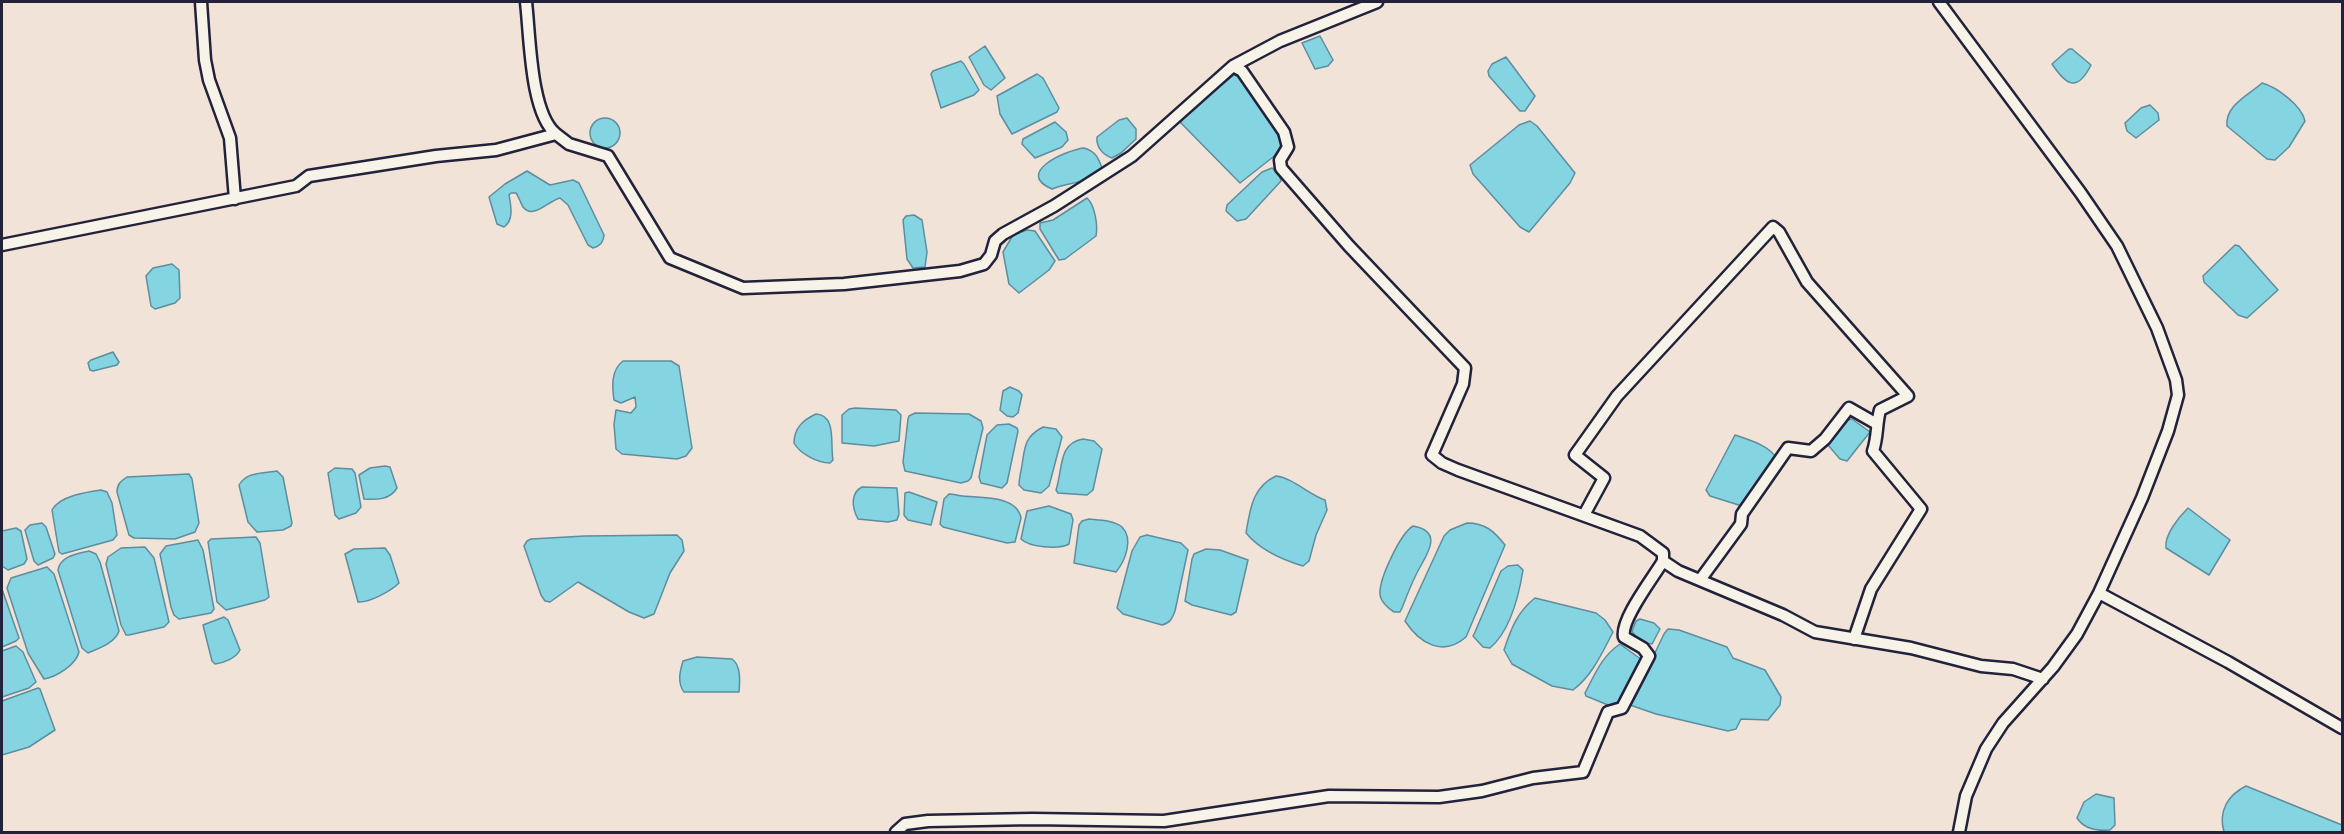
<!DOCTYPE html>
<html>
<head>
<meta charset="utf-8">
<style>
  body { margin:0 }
  #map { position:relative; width:2344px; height:834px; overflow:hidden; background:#f1e3d7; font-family:"Architects Daughter",sans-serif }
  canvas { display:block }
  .frame { position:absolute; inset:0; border:3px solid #22223b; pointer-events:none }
</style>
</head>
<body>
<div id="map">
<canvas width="2344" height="834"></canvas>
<div class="frame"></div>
</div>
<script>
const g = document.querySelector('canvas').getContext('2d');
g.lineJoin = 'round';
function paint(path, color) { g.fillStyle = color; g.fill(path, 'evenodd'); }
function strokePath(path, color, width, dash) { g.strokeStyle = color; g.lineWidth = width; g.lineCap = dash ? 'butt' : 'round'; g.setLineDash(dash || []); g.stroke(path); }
const water = new Path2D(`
  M1320 36 1333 60 1328 66 1315 69 1302 43Z
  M985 46 1005 78 991 90 984 85 969 57Z
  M2069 49H2072L2091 65C2077 93 2066 85 2052 64Z
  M1506 57 1535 96 1525 111H1520L1489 76 1488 71 1492 64Z
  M961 61 964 64 979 90 974 95 941 108 931 74 933 71Z
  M1037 74 1043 78 1059 108 1057 112 1012 134 1000 114 997 96Z
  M1234 75 1243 78 1283 138 1282 150 1240 183 1180 122 1184 115Z
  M2262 83C2277 87 2302 106 2305 121L2289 147 2275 160 2267 159 2227 126C2225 105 2249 95 2262 83Z
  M2150 105 2158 113 2159 120 2136 138 2127 131 2125 123 2141 108Z
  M590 133a15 15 0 1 1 30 0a15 15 0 1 1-30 0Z
  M1127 118 1136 129V139L1121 153 1112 158C1103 155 1096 147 1097 137L1119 120Z
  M1530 121 1537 126 1575 173 1570 183 1529 232 1520 227 1473 174 1470 165 1519 125Z
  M1055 122 1066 132 1068 140 1062 147 1035 158 1022 144 1023 139Z
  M1084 148C1095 151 1098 157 1102 168 1093 182 1067 183 1052 189 1014 173 1066 150 1084 148Z
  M1272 168 1279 174 1281 181 1246 219 1237 221 1226 211 1227 205 1262 172Z
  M527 171 550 185 573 180 579 183 604 235C603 243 600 246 593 248L588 245 568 205 560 198C548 201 533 220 523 207 520 202 519 197 516 193H511L509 195C511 206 514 220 504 227L497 224 489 197 505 184Z
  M1087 198C1095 205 1098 226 1096 236L1065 259 1059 260 1040 229V223L1053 220Z
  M914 215 922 220 927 252 925 267 913 268 907 259 903 220 906 216Z
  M1027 230 1035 231 1055 261 1049 270 1019 293 1009 284 1003 252 1013 235Z
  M2235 245 2239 246 2278 290 2247 318 2238 315 2204 282 2203 276Z
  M172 264 179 270 180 298 175 303 155 309 151 306 146 276 153 268Z
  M113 352 119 362 117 365 93 371 90 370 88 363 91 360Z
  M623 361H671L679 366 692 448 686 456 677 459 622 454 616 449 614 424 616 410 631 413 636 407 635 397 621 403 614 400C612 386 611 370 623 361Z
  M1010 387 1019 391 1022 395 1018 413 1013 417 1007 416 1000 410 1003 391Z
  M855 408 896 410 901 415 899 441 874 446 842 443V415L849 409Z
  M915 413 969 414 981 421 983 428 971 478 968 481 961 483 905 471 903 462 908 419 909 416Z
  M816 414C837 415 830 445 833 460L830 463C818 463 800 454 794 443 794 428 803 420 816 414Z
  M1852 419 1870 432 1847 461 1840 459 1828 445 1848 420Z
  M1009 424 1017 428 1018 431 1007 483 1002 488 981 483 979 477 987 435 997 425Z
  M1043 427 1056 429 1062 437 1049 486 1041 493 1024 490 1019 485C1019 478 1021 472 1022 465 1025 447 1024 437 1043 427Z
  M1735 435C1749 440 1769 445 1777 459L1745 507 1710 496 1706 490Z
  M1083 439 1094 441 1102 449 1093 490 1087 495 1058 493 1056 490C1063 469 1058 443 1083 439Z
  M385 466 390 467 397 488C390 500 376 500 364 499L359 475 370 468Z
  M335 468 352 469 355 473 361 507 356 513 339 519 335 515 328 473Z
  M277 471 283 477 292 523 291 526 283 530 257 532 248 522 239 485C246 472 263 473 277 471Z
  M189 474 192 479 199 523 195 532 175 539 134 538 129 535 117 492C117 484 121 481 127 477Z
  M1276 476C1293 478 1308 494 1325 500L1327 510 1316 535 1309 561 1303 566C1283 560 1260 550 1246 533 1250 510 1252 487 1276 476Z
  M862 487 897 488 899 514 897 520 888 522 858 519C852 508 850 493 862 487Z
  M101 490 107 492 112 503 117 535 113 540 62 554 59 552 52 510C59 496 87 492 101 490Z
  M909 492 937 502 931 525 908 520 904 515 905 493Z
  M949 494C955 494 958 496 963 496 980 498 1017 495 1021 518L1015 542 1007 543 943 527 940 524 944 499Z
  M1049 506 1071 514 1073 520 1069 544C1058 550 1029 547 1021 539L1027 511Z
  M2188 508 2230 540 2209 575 2166 548C2164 535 2179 517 2188 508Z
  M1089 519C1099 520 1113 520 1122 527 1134 539 1125 561 1116 572L1074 563 1079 525 1082 521Z
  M42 523 46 527 55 554 53 558 38 565 34 561 25 530 30 525Z
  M1467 523C1485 523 1494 531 1505 545L1466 637C1443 657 1420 644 1405 621L1444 536 1450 530Z
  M1413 526C1448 532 1422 560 1415 577 1410 587 1406 598 1402 608L1400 612H1394C1389 609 1380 601 1380 594 1379 579 1400 534 1413 526Z
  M16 528 21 531 27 559 24 564 8 570 2 566V531Z
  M677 535 682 540 684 551 670 573 654 614 644 618 629 612 578 582 550 602 545 601 541 595 524 546 527 541 531 539 585 536Z
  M1147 535 1181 543 1188 550 1175 611C1172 619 1170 623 1162 625L1123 614 1117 608 1132 551 1140 537Z
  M256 537 260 543 269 597 265 600 226 610 217 602 208 542 211 539Z
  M198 540 203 550 214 609 211 613 179 619 174 615 171 607 160 554 166 546Z
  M145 547 154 558 169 622 164 627 129 635H126L121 625 106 564 108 557 121 548Z
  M385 548 390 555 399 583C391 591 369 603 358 602L345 554 354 549Z
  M1206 549 1220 550 1248 560 1236 612 1231 615 1192 605 1185 601 1192 559 1194 554Z
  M89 551 96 554 100 562 119 631C115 643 99 648 88 653L82 648 58 570C60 556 77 554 89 551Z
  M1518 565 1523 570C1519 595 1510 631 1490 648L1483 647 1473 636 1475 632 1501 571 1508 566Z
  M47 567 54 574 79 652C76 665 56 677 44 679L28 653 7 588 11 578Z
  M2 589 19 638 16 641 2 647Z
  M1535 598 1596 613 1605 620 1613 632C1602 653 1592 676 1573 690L1552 686 1512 664 1504 650C1511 629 1517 612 1535 598Z
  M224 617 228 620 240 650C236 658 224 663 215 664L212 661 203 625Z
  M1640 619 1654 623 1660 629 1652 644C1645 644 1635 637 1632 631L1636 621Z
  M1668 629 1679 630 1727 647 1733 658 1765 670 1781 697 1780 705 1768 720 1741 719 1736 729 1728 731 1656 714 1630 705 1664 634Z
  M1620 644 1642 660 1626 699 1613 707 1586 696 1585 693C1595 674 1602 656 1620 644Z
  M16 646 23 652 36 682 29 688 2 697V651Z
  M697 657 732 659C741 665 740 681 739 692H684C677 683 680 671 683 661Z
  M38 688 40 689 55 730 29 747 2 755V701Z
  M2246 786 2342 825V832H2224C2218 811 2228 795 2246 786Z
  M2096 794 2114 798 2115 825 2110 830C2098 831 2084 829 2077 818L2084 802Z`);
const minor = new Path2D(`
  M201 2 205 60 209 80 230 138 235 199
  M526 2C530 35 530 113 556 134
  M1939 2 2080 192 2117 246 2157 328 2176 380 2178 395 2168 431 2142 498 2099 593 2077 634 2053 667 2003 723 1986 749 1966 796 1959 832
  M1233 66 1280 41 1377 2
  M2 245 296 186 309 176 436 156 496 150 556 134 569 144 608 156 670 258 743 288 844 284 960 271 984 264 991 255 995 241 1003 234 1054 206 1132 156 1233 66 1242 71 1284 132 1288 147 1280 160 1281 168 1349 246 1465 368 1463 384 1432 455 1442 463 1458 470 1640 536 1663 553V561L1678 571 1783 615 1815 632 1911 648 1981 666 2013 669 2043 679
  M1584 515 1604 478 1575 455 1617 396 1773 227 1779 232 1807 282 1908 396 1880 410C1876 425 1878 436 1873 451L1921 509 1871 589 1854 639
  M1700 580 1741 524 1742 514 1788 448 1811 451 1825 439 1849 408 1877 424
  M2099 593 2228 662 2342 728
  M896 832 905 824 928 821 1032 819 1164 821 1329 796 1439 797 1482 791 1533 778 1583 772 1608 712 1622 708 1649 656 1643 648 1624 637C1620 620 1653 578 1663 561`);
paint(water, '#85d4e2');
strokePath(water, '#5d8d9f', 1.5);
strokePath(minor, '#22223b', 15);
strokePath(minor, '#f7f3e8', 10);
</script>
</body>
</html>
